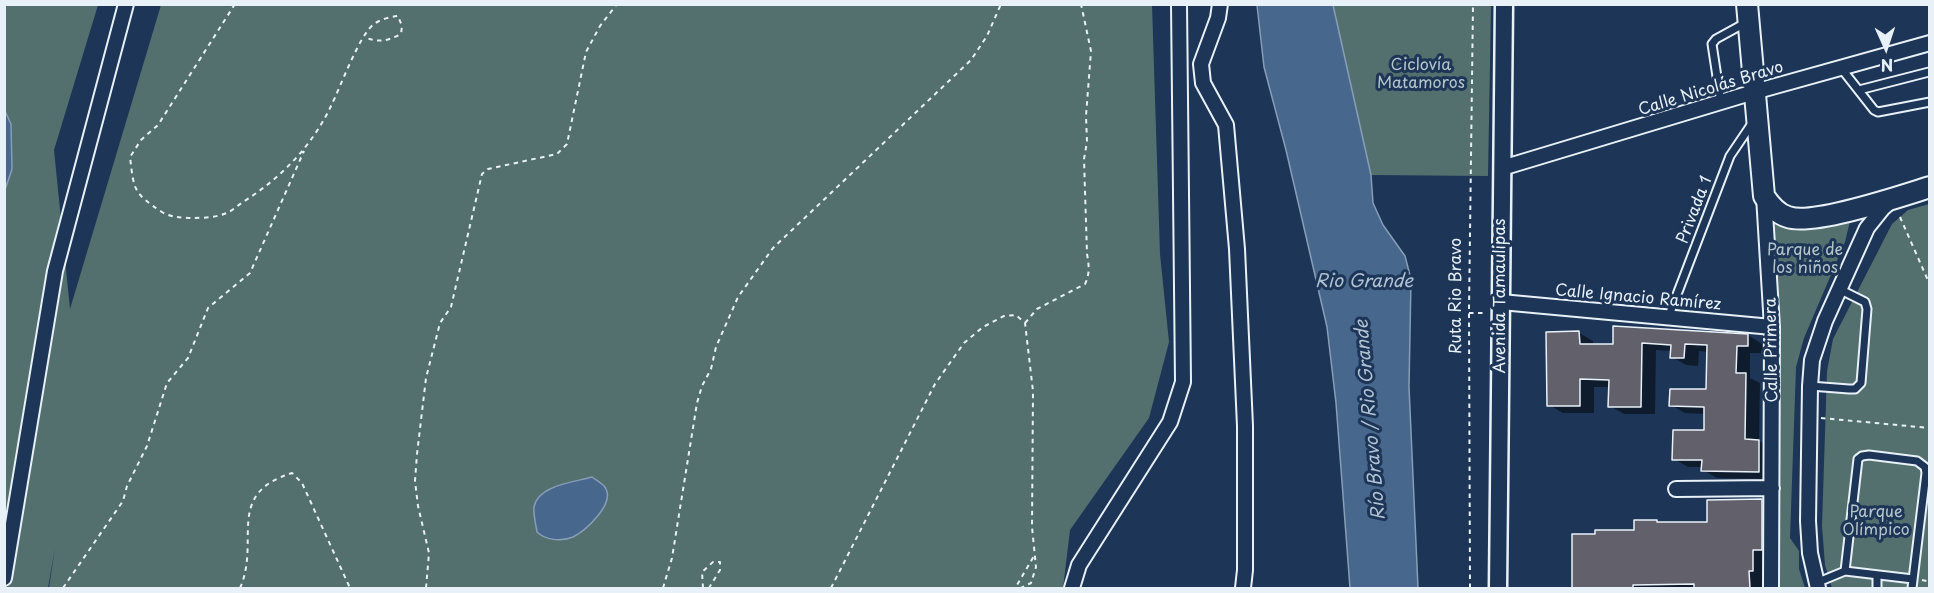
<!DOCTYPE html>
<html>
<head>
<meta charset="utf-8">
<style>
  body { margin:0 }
  #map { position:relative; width:1934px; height:593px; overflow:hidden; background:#1d3557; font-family:"Playpen Sans",sans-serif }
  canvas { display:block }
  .frame { position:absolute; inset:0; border:6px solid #e8f1f8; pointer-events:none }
  .north { position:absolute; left:1856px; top:18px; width:60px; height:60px; -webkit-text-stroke:4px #1d3557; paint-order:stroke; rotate:177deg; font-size:16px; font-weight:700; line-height:24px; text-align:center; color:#e8f1f8 }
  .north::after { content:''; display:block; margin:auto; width:21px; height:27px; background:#e8f1f8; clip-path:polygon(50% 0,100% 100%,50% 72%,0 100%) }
</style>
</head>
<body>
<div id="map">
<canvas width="1934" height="593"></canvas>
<div class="frame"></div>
<div class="north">N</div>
</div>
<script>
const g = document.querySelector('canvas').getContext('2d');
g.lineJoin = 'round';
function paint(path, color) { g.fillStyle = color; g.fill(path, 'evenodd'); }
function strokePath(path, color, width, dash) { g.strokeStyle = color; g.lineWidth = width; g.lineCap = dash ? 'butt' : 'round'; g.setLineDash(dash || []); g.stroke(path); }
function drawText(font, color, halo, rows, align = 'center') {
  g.font = font + ' "Playpen Sans",sans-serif'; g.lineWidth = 6; g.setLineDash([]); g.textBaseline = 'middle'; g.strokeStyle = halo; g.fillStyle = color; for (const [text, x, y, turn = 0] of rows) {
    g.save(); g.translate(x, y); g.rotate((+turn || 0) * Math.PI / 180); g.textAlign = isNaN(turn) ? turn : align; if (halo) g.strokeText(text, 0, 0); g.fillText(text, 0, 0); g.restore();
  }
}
const green = new Path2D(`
  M4 5H98L54 150 70 309 161 5H1152L1160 254 1169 342 1149 418 1070 530 1063 588H49L55 548 48 588H5Z
  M1333 5H1491L1488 176 1371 175Z
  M1929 204V588H1832L1825 565 1822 526 1827 371 1833 339 1892 224 1908 210Z
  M1850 221 1845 242 1804 338 1796 367 1790 538 1799 551V569L1805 588H1778L1779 338 1772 222C1802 234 1820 229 1850 221Z`);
const water = new Path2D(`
  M1257 5H1333L1371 175 1373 203 1383 225 1405 256 1411 279 1409 387 1418 588H1350L1336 403 1327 327 1286 150 1264 67Z
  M5 111 11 124 12 169 5 190Z
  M592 477C597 481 604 484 606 489 614 505 585 531 573 537 561 542 545 540 537 532 536 525 533 514 534 507 538 485 575 482 592 477Z`);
const shadow = new Path2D(`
  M1615 328 1748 335 1762 344V353H1750V378L1760 383 1759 441 1773 449 1772 479 1717 478 1703 470V467H1688L1674 459 1705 432 1706 414 1685 413 1671 405 1708 391V352L1699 351 1698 366 1686 365 1672 357V351L1656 350 1655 414H1624L1610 406V387H1594V413H1563L1549 405 1579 333 1593 341V345L1615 346Z
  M1762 501 1777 510 1765 588H1574L1573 536 1636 531 1656 522 1660 524 1709 523Z`);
const building = new Path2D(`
  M1613 326 1748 334V346H1737L1736 373H1746L1745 439 1759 440V472L1701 471 1702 460H1672L1673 430H1704V407L1669 406 1670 389H1706L1707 345 1685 344 1684 358H1670L1671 345 1642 343 1641 407H1608L1609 380 1580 379V406H1547L1546 332 1579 331 1580 344H1613Z
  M1762 499V550H1753V571H1749L1750 588H1694V584L1633 585V588H1572V534H1595V530H1634V520H1657V522H1707V500Z`);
const path = new Path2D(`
  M235 4 158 125 141 140 130 157C134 190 133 193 162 212 170 217 178 217 188 218 199 218 213 218 224 214 231 212 237 206 243 202 281 178 312 146 331 106 340 88 359 36 373 25 380 19 390 17 398 16L402 26 401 34C387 41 379 43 364 37
  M1900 217 1930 285
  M1469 313H1486
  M1025 323 1037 309 1085 284C1090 274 1089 265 1087 254L1084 159 1087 142 1086 116 1091 51 1081 4
  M1821 418 1930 428
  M1922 580 1930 582
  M63 588 123 501 127 486 147 446 167 383 188 358 208 308 250 273 304 151
  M240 588C261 541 224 494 292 473L302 483 350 588
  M426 588 429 553 418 506 415 481 417 454 426 378 440 323 451 307 482 174 488 169 557 154 567 144 586 52 600 26 617 4
  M663 588 672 558 697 403 702 386 711 369 716 347 738 297 773 248 971 60 987 36 1001 4
  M703 588 702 572 713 562H720V570L709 588
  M831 588 935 384 964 343 983 327 1004 316 1016 315 1025 323 1033 391 1032 527 1036 567 1031 583 1021 588 1017 585 1034 556
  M1470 588 1469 310 1473 4`);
const service = new Path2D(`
  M1841 68 1874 110 1878 112 1930 102
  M1859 90 1929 72
  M1721 103 1712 44 1716 39 1747 22
  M1668 318 1730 156 1753 122
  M1810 386 1849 389H1855L1861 383 1867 309 1865 302 1839 289
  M1845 571 1858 459 1862 456 1869 455 1917 461 1925 467 1926 473 1912 588
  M1816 583 1845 571 1913 579
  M1877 588V575`);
const minor = new Path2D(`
  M1220 4 1218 18 1201 64 1203 83 1226 125 1237 249 1245 426V570L1243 588
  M1502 168 1754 92 1930 43
  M1764 196 1772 327 1771 588
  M1501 302 1772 327
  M1676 489 1772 488
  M4 578 55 271 126 4
  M1072 588 1079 565 1170 422 1183 382 1179 4
  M1818 588 1810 553 1808 521 1810 386 1812 360 1825 321 1867 228 1883 208 1891 201`);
const tertiary = new Path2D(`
  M1498 588 1504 4`);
const secondary = new Path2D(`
  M1747 4 1764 196C1770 205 1777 214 1788 217 1813 226 1901 196 1930 187`);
const parkNames = [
  ["Ciclovía",1421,66],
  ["Matamoros",1421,84],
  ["Parque de",1805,251],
  ["los niños",1805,269],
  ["Parque",1876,513],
  ["Olímpico",1876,531]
];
const streetNames = [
  ["Calle Nicolás Bravo",1711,89,-17],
  ["Privada 1",1695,210,-69],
  ["Ruta Rio Bravo",1457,296,-90],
  ["Avenida Tamaulipas",1501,296,-90],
  ["Calle Ignacio Ramírez",1638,298,5],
  ["Calle Primera",1772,350,-91]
];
const waterNames = [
  ["Rio Grande",1364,282],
  ["Río Bravo / Rio Grande",1371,420,-95]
];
paint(green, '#54706e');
paint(water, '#47678c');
strokePath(water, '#879eb7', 1.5);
paint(shadow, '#0007');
paint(building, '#61606b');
strokePath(building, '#e8f1f8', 1.5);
strokePath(service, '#e8f1f8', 11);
strokePath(minor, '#e8f1f8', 18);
strokePath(tertiary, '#e8f1f8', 21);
strokePath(secondary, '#e8f1f8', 24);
strokePath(path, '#e8f1f8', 2, [4.5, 4.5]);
strokePath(service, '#1d3557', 7);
strokePath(minor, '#1d3557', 14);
strokePath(tertiary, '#1d3557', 16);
strokePath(secondary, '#1d3557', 20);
drawText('16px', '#b4c4c8', '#1d3557', parkNames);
drawText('16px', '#e8f1f8', '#1d3557', streetNames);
drawText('italic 18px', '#b0c1d2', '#1d3557', waterNames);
</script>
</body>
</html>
